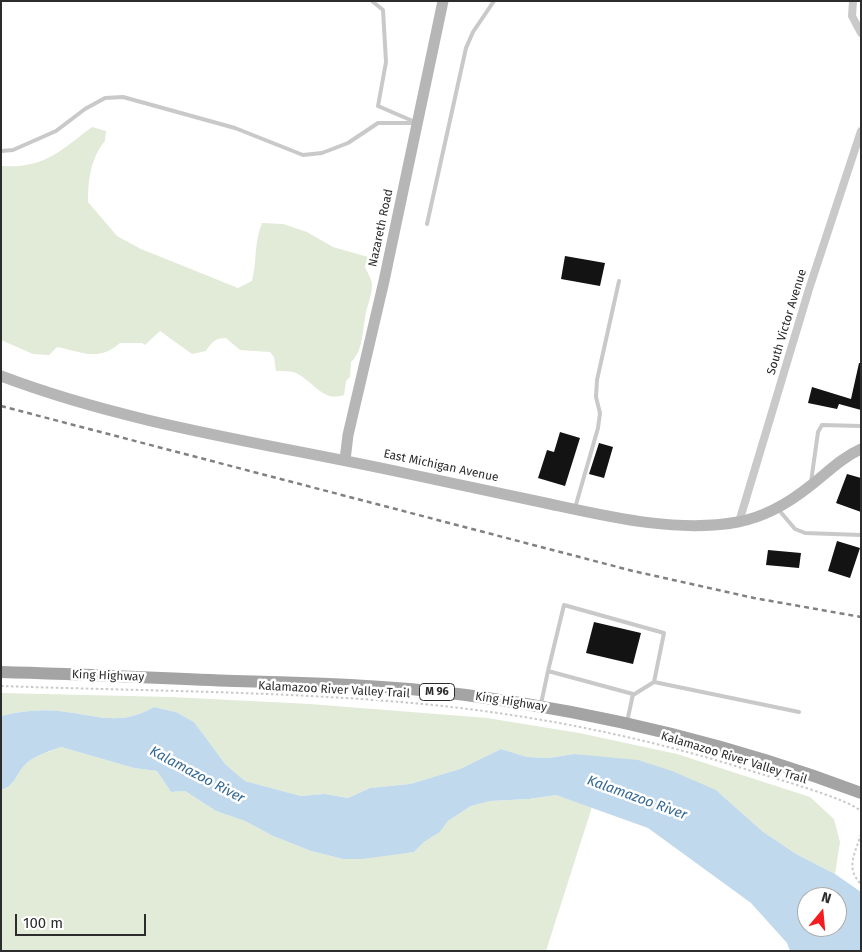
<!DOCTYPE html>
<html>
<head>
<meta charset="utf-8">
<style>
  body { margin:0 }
  #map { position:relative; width:862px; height:952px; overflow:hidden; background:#fff; font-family:"Fira Sans",sans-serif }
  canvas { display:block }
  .frame { position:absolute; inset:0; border:2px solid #2c2c2c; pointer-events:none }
  .north { position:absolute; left:797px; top:887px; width:50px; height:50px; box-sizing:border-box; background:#fff; border:1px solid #ababab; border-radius:50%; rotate:17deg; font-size:14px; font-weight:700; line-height:20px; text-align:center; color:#2c2c2c }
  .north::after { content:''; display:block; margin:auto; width:18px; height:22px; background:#f41c1f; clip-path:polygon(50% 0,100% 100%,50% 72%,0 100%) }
  .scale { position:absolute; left:15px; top:914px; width:131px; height:22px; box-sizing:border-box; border:2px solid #2c2c2c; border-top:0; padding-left:6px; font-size:15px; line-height:18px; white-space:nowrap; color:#2c2c2c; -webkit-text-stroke:4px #fff; paint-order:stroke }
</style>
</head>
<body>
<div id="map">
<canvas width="862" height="952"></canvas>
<div class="frame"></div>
<div class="north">N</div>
<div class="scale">100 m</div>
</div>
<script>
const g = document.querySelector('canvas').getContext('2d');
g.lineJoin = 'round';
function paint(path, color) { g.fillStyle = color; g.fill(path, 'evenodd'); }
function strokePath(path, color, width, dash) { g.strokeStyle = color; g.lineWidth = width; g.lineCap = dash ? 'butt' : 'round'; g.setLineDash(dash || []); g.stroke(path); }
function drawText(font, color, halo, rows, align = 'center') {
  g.font = font + ' "Fira Sans",sans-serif'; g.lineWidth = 5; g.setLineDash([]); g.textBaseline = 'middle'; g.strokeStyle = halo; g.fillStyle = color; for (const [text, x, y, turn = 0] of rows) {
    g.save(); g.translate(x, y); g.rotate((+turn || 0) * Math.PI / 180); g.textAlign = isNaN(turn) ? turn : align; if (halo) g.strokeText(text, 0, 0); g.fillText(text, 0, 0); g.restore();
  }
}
const green = new Path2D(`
  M92 127 106 131 105 141C91 157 88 180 88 202L117 236 141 249 238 288 252 281C257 260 254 243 262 223L283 224 307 232 333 247 368 257 365 267C367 272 372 279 372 285 372 295 368 303 366 313 362 329 364 350 351 362L350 377 346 381 344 395C323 403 312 380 296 373 290 371 283 371 276 371L274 357 270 352 240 350 226 338C215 338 212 342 206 351L192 354 160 331 145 345 142 343H120C99 362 82 352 57 347L49 355 33 354 1 340V166C44 169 60 151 92 127Z
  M1 693 171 697 310 704 487 718 579 733 677 754 810 797 834 819 840 842 835 874 796 854 762 831 716 790 602 758 574 754 549 758 527 757 501 749 460 769 410 784 370 788 348 798 325 794 301 796 245 781 226 765 194 722 176 712 154 707C120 727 96 715 59 711 40 709 20 711 1 716Z
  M61 747 134 768 157 771 171 792 185 791 216 811 245 821 273 836 311 851 343 859 414 852 424 842 440 832 448 821 471 806 490 801 529 799 556 795 592 807 546 951H1V790C16 785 15 775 25 765 32 756 50 752 61 747Z`);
const water = new Path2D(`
  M154 707 176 712 194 722 226 765 245 781 301 796 325 794 348 798 370 788 410 784 460 769 501 749 527 757 549 758 574 754 638 760 672 771 716 790 762 831 796 854 835 874 861 892V951H790L787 943 751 903 648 828 556 795 529 799 490 801 471 806 448 821 440 832 424 842 414 852 362 859H343L311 851 273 836 245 821 216 811 185 791 171 792 157 771 134 768 61 747C51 751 32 756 25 765 15 775 16 785 1 790V716C20 711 40 709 59 711 96 715 120 727 154 707ZM807 897H837V927H807Z`);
const building = new Path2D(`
  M565 256 605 263 600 286 561 279Z
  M859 363H861V410L839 404 837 409 808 403 812 387 851 399Z
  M560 432 580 438 565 486 538 478 547 450 554 452Z
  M599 443 613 447 604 478 589 474Z
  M847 474 861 478V512L836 503Z
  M837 541 860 548 850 578 828 571Z
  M768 550 801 553 799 568 766 565Z
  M594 622 641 633 633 664 586 653Z`);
const path = new Path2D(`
  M1 686C141 691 283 691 423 704 537 715 649 738 758 773 780 780 845 798 861 811
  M861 834C855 854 845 868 861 884`);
const lane = new Path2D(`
  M372 1 383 10 386 62 378 106 415 122
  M1 151 13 150 56 131 85 109 105 98 123 97 235 128 303 155 322 153 348 143 378 123H415
  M427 224 466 48 473 32 494 1
  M811 482 818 432 822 425 861 426
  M575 508 598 428 600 413 596 397 597 380 619 281
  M778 509 795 529 805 533 861 535
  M548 671 564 605 664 633 654 682 799 712
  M633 695 654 682
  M541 704 548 671 633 694 627 722`);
const street = new Path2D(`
  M853 1 852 16 861 33
  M739 522 809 289 861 131`);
const secondary = new Path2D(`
  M1 376C133 426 272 444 409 474 456 484 503 494 550 504 610 517 677 533 738 522 764 517 790 502 810 486 827 473 841 458 861 449
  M345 460 348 435 384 281 443 1`);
const primary = new Path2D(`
  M1 672C79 674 156 678 234 681 311 683 389 685 466 695 600 713 734 745 861 793`);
const rail = new Path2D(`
  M1 406 633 571 754 598 861 617`);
const shields = [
  [437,692,35]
];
const shieldNames = [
  ["M 96",437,692]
];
const streetNames = [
  ["Nazareth Road",381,228,-78],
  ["South Victor Avenue",787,322,-73],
  ["East Michigan Avenue",441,466,12],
  ["King Highway",108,676,2],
  ["Kalamazoo River Valley Trail",334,690,3],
  ["King Highway",511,702,9],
  ["Kalamazoo River Valley Trail",734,758,17]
];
const waterNames = [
  ["Kalamazoo River",197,775,28],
  ["Kalamazoo River",637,798,20]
];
paint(green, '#e1ebd7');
paint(water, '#c1d9ed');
paint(building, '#131313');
strokePath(path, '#c9c9c9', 2, [2.5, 2.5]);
strokePath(lane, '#c9c9c9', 4);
strokePath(street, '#c9c9c9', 8);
strokePath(secondary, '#b6b6b6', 11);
strokePath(primary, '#a4a4a4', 12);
strokePath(rail, '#818181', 2.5, [5, 4]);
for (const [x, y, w] of shields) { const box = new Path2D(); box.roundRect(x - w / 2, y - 8.5, w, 17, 4); g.fillStyle = '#fff'; g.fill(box); strokePath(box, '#2c2c2c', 1); }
drawText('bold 11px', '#2c2c2c', null, shieldNames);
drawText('12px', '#2c2c2c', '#fff', streetNames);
drawText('italic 14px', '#346893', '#fff', waterNames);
</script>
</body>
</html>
